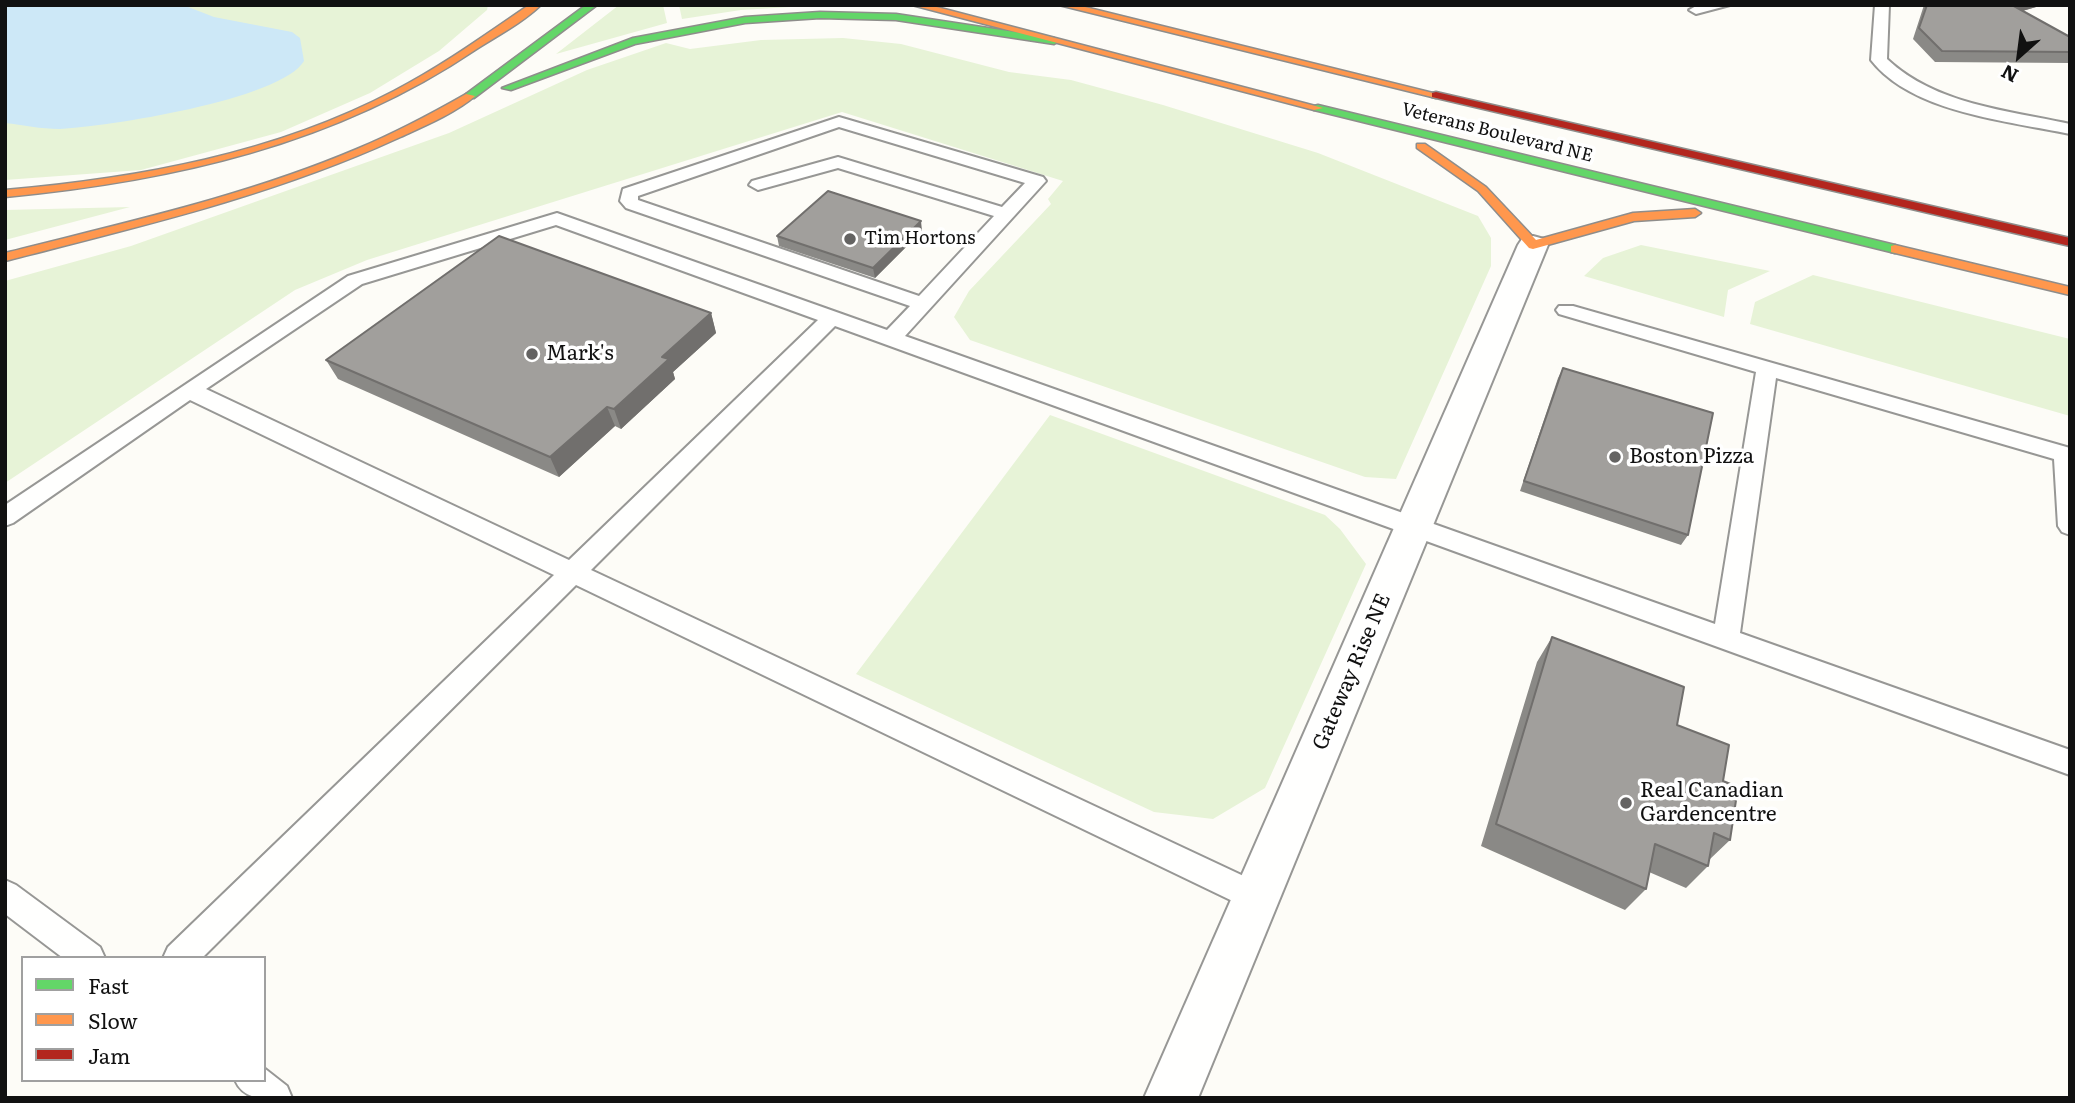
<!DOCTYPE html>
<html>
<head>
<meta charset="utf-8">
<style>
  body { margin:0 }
  #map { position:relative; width:2075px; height:1103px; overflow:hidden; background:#fdfcf7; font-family:Literata,serif }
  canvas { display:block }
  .frame { position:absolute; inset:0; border:7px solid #111; pointer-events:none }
  .legend { position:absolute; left:21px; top:956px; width:245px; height:126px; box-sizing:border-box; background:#fff; border:2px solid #a0a0a0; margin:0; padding:9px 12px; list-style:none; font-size:21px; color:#111 }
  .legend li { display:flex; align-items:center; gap:14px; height:35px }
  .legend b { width:35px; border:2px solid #a0a0a0 }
  .north { position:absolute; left:1984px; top:21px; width:70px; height:70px; -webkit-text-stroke:5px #fff; paint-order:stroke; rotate:208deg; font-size:19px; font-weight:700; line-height:28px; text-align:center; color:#111 }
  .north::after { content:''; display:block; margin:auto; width:24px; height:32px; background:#111; clip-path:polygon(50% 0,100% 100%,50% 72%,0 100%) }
</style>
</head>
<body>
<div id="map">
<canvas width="2075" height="1103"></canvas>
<div class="frame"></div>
<ul class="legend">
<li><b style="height:9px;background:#63d668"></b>Fast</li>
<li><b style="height:9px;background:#ff974d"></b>Slow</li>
<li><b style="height:9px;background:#b3261e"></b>Jam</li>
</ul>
<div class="north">N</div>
</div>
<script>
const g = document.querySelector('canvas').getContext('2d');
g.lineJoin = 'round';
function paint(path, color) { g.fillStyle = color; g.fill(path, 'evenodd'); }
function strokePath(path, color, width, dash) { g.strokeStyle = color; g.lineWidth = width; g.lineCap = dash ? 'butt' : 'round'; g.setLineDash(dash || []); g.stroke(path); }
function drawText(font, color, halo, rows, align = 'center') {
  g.font = font + ' Literata,serif'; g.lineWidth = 7; g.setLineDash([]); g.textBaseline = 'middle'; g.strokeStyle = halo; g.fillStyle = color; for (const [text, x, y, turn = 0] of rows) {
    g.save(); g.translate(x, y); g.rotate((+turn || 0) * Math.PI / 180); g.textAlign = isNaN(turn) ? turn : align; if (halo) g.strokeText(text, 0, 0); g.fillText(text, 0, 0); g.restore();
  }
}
const green = new Path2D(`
  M5 5H488L487 10 439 51 370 93 281 132 141 170 5 180Z
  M619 5H663L667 23 556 54Z
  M679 5H824L741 10 682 19Z
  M843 38 901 44 1009 72 1071 80 1163 105 1318 153 1478 216 1491 238V266L1396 479 1365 477 970 340 954 317 969 291 1051 204 1048 199 1063 181 842 112 367 260 295 290 5 483V281L131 246 449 133 587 70 666 43 690 49 761 40Z
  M130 207 5 240V210Z
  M1641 245 1770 271 1728 290 1724 317 1584 276 1603 258Z
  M1813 275 2070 339V416L1750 324 1755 302Z
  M1050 415 1325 515 1340 529 1366 564 1265 788 1213 819 1154 812 856 674Z`);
const water = new Path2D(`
  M5 5H183L214 17 292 32 300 38 304 61C281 100 105 127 59 129 41 129 23 125 5 123Z`);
const lane = new Path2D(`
  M1730 5 1696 14 1689 10 1698 5Z
  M1875 5H1889L1887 59C1936 105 2007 110 2070 124V134C2009 121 1912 113 1871 60Z
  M839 117 1043 177 1046 181 905 336 1715 624 1756 372 1559 314 1556 310 1559 306H1573L2070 448V535L2062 532 2058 526 2054 459 1776 378 1740 633 2070 750V775L835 326 591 570 1267 887 1271 897 1267 907 1256 912 1245 907 576 585 202 958H163L168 947 554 575 190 400 13 523 5 526V505L348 276 557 213 887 330 910 306 626 208 620 201 623 189ZM839 127 1025 183 1002 207 838 157 752 181 749 185 758 190 838 168 994 216 919 296 638 200V196ZM556 225 818 320 569 560 206 389 362 284Z
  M5 880 16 885 100 947 105 958H63L5 914Z
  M264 1068 287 1086 292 1098C269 1098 245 1103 235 1080H264Z`);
const street = new Path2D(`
  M1533 236 1544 239 1548 245 1198 1098H1144L1518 245 1522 239Z`);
const fast = new Path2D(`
  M586 5H597L474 98H466V94Z
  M820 12 896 14 1054 38 1059 41 1054 44 896 20 820 18 745 23 635 44 511 90 502 88 633 38 745 17Z
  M1318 105 1895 245 1901 249 1895 253 1314 110V106Z`);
const slow = new Path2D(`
  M529 5H541C522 23 497 36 475 50 334 145 172 181 5 197V190C139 178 274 154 394 91 442 66 485 35 529 5Z
  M912 5H929L1323 108 1314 110Z
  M1059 5H1077L1441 95 1436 98Z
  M466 94 475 96C456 113 420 128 396 139 272 196 137 227 5 261V253C123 223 244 197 357 149 395 133 431 114 466 94Z
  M1417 144H1425L1486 187 1536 240 1633 213 1695 209 1701 213 1695 217 1634 221 1533 249 1529 248 1478 191 1417 148Z
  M1895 245 2070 287V295L1891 252V246Z`);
const jam = new Path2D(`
  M1436 92 2070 238V246L1432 97V93Z`);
const wall = new Path2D(`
  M1924 5H2043L2022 11 2070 37V63L1935 62 1913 39Z
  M922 231 875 278 779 246 777 236Z
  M711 313 716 333 673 372 675 379 621 429 615 426 559 477 338 379 326 360Z
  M1563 368 1688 535 1681 545 1520 491 1558 378Z
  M1552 637 1677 725 1723 781 1730 840 1709 860 1708 866 1686 888 1649 872 1646 889 1625 910 1481 846 1537 662Z`);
const shadedWall = new Path2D(`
  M2011 5H2043L2005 16Z
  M921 221 922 231 875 278 873 268Z
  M711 313 716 333 673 372 675 379 621 429 614 409 662 357Z
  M607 407 615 426 559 477 550 457Z`);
const building = new Path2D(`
  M1927 5H2012L2070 37V52L1942 51 1919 28Z
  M828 191 921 221 873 268 777 236Z
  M499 236 711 313 662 357 669 359 614 409 607 407 550 457 326 360Z
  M1563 368 1713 413 1688 535 1524 481Z
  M1552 637 1684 687 1677 725 1729 745 1723 781 1738 787 1730 840 1714 833 1708 866 1655 844 1646 889 1496 824Z`);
const markers = [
  [850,239,7,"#646362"],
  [532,354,7,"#646362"],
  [1615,457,7,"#646362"],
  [1626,803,7,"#646362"]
];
const farStreetnames = [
  ["Veterans Boulevard NE",1497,133,14]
];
const farPoinames = [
  ["Tim Hortons",864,239]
];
const poiNames = [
  ["Mark's",546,354],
  ["Boston Pizza",1629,457],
  ["Real Canadian",1640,791],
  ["Gardencentre",1640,815]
];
const streetNames = [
  ["Gateway Rise NE",1352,672,-67]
];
paint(green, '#e7f3d7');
paint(water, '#cde8f7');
strokePath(lane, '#979795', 4);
strokePath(street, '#979795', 4);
strokePath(fast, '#8e8d8b', 3);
strokePath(slow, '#8e8d8b', 3);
strokePath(jam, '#8e8d8b', 3);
paint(lane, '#fffffe');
paint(street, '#fffffe');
paint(fast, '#63d668');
paint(slow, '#ff974d');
paint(jam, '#b3261e');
paint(wall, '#8a8986');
paint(shadedWall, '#716f6d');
paint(building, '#a19f9c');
strokePath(building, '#716f6d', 2);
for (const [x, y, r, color] of markers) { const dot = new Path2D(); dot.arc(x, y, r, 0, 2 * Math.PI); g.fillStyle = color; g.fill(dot); strokePath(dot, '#fff', 2.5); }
drawText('18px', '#111', '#fff', farStreetnames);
drawText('18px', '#111', '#fff', farPoinames, 'left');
drawText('21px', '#111', '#fff', poiNames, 'left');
drawText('21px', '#111', '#fff', streetNames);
</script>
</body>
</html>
